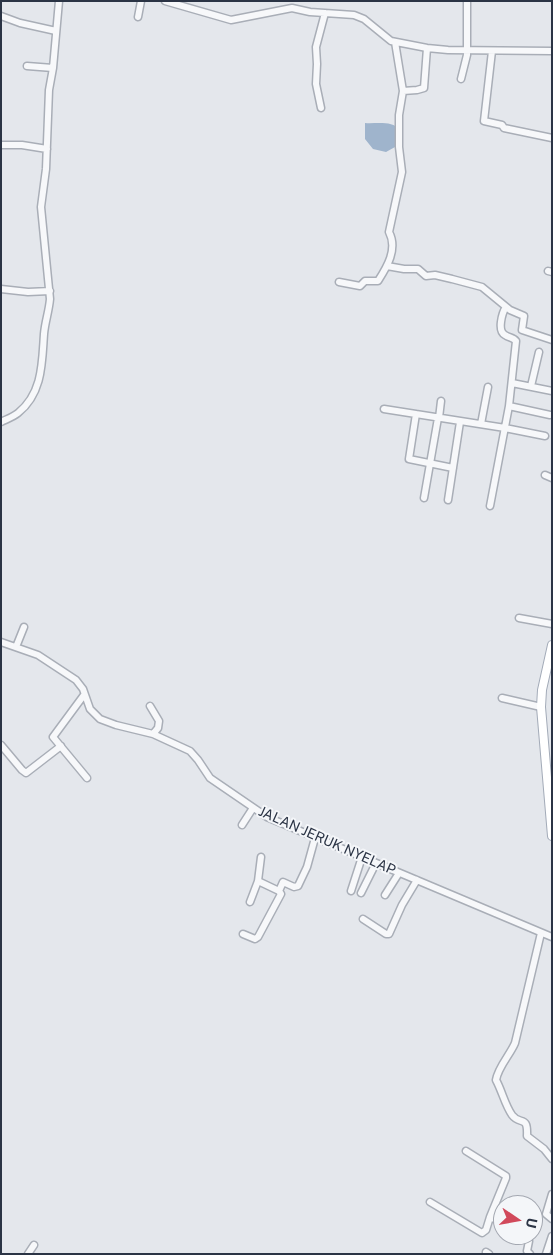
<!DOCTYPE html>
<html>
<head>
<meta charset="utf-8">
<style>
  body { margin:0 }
  #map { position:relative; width:553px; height:1255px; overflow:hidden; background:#e4e7ec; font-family:"Public Sans",sans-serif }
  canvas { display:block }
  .frame { position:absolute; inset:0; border:2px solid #2b3445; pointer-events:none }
  .north { position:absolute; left:493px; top:1195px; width:50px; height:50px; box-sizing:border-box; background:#f4f6f9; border:1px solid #a4a8b1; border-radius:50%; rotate:102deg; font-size:14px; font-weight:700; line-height:20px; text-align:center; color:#2b3445 }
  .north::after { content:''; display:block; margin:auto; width:18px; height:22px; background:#d1495b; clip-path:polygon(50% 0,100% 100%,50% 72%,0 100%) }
</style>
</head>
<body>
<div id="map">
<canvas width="553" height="1255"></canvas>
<div class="frame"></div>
<div class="north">U</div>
</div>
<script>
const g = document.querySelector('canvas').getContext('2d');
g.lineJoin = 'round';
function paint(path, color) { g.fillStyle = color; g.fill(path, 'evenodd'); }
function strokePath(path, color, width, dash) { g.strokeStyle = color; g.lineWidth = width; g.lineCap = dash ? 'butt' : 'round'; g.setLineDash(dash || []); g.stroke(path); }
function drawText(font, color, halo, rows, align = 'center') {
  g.font = font + ' "Public Sans",sans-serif'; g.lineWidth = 4; g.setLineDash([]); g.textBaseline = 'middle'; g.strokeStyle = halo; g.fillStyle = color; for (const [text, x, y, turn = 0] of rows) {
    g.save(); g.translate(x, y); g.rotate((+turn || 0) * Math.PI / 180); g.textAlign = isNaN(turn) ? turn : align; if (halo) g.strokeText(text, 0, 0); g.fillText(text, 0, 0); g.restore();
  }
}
const water = new Path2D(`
  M365 123C376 124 393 120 399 130L395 147 386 152 373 149 365 139Z`);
const minor = new Path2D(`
  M165 1 231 20 292 8 310 12 354 15 364 19 391 41 427 48 448 50 552 51
  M1 16 20 23 56 31
  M138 17 141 1
  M492 51 484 121 502 125 504 128 552 138
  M27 66 53 68
  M461 79 467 55V1
  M403 91 417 90 424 88 427 48
  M321 108 316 84 317 64 316 47 325 13
  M1 145H22L47 149
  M387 266 404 269H418L426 276 435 275 452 279 482 287 510 310 524 316 522 330 552 340
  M548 271 552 272
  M339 282 360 286 365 281H378C387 267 398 249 389 232L402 172 399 147V115L403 91 395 42
  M1 289 28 292 50 291
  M512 383 552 391
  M531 386 539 352
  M509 406 550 415
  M384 409 505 428 545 436
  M416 414 409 459 453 468
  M439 418 441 401
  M1 422C7 419 13 417 18 413 43 393 42 362 44 334 45 322 49 311 50 299L41 207 46 169 49 90 53 68 59 1
  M481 424 488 387
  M545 475 552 478
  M424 498 438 418
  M448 500 460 422
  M490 506 509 406 516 341C513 337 509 338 505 335 497 331 502 313 506 307
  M519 618 552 624
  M1 642 38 655 76 680 83 689 90 709 100 719 116 725 153 734 190 751 198 760 210 778 267 817 552 937
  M16 647 24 627
  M84 695 53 737 87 778
  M502 698 541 707
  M150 706 159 721 158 728 153 734
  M1 745 22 770 26 773 61 746
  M242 825 253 808
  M258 881 279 891
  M351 891 362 857
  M361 893 376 863
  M385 895 399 873
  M250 902 258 881 261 857
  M363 919 386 934H389L402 905 417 880
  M541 933 515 1043C510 1055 498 1067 496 1080 502 1091 505 1105 512 1115 520 1126 528 1114 527 1136L544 1149 552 1159
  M243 934 255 939 258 937 281 894 279 891 283 882 294 887 298 886 307 867 315 838
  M466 1151 506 1176V1178L490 1217 503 1223
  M552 1194 546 1214 552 1219
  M430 1202 482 1233 486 1230 490 1217
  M526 1235 529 1241 527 1251 530 1254
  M486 1252 489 1254
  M28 1254 34 1245
  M546 1254 552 1236`);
const major = new Path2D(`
  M552 645 542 690 541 707 552 836`);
const streetNames = [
  ["JALAN JERUK NYELAP",327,841,24]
];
paint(water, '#9fb4cc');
strokePath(minor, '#a9aeb7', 9);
strokePath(major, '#a3abb8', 10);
strokePath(minor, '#f7f8fa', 6);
strokePath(major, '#fff', 8);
drawText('14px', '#2b3445', '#f4f6f9', streetNames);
</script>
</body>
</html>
